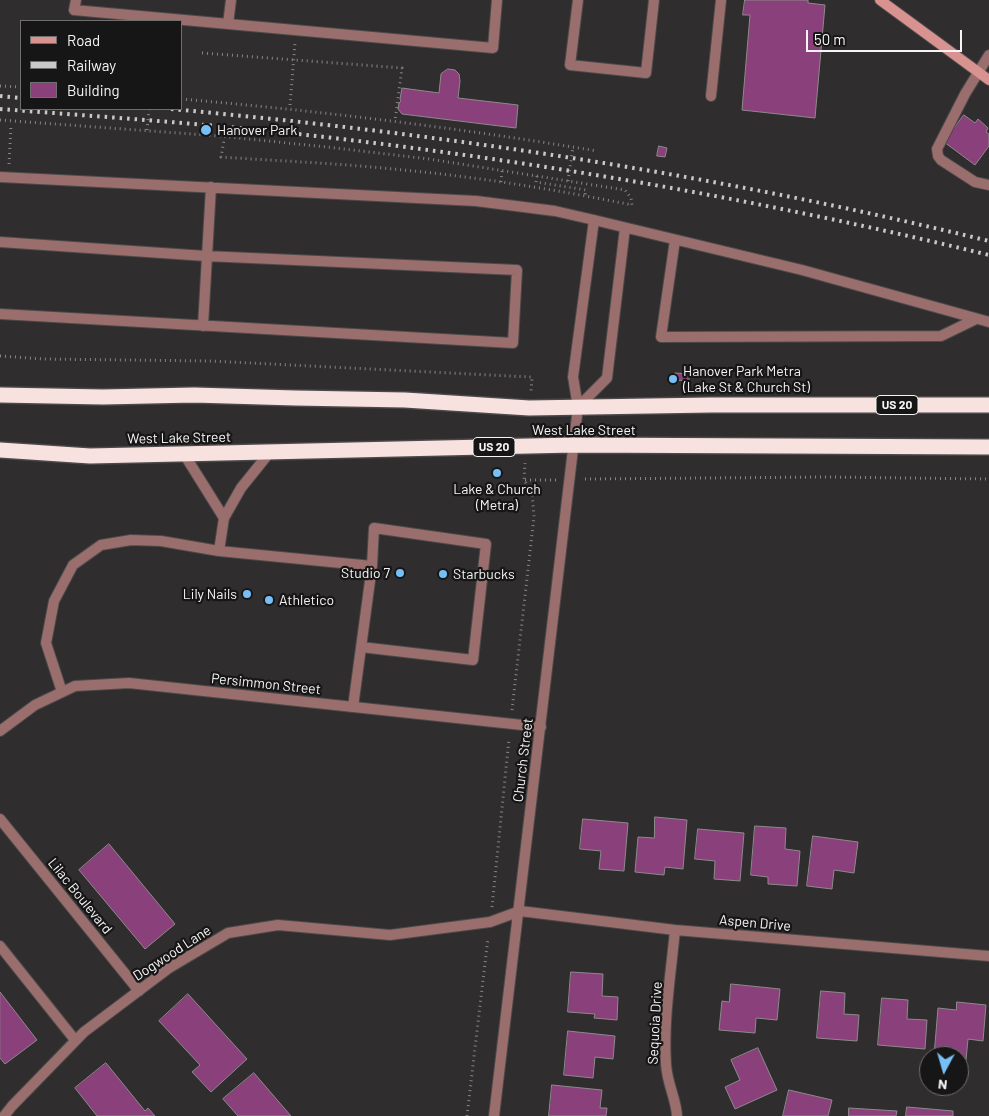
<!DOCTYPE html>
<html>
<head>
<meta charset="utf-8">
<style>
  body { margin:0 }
  #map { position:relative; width:989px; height:1116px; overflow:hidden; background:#302d2e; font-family:Barlow,sans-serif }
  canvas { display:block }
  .legend { position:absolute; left:20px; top:20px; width:162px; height:90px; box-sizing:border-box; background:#171616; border:1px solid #706f6f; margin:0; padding:6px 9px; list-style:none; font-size:15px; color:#f6f4f4 }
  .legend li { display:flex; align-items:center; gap:10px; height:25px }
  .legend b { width:25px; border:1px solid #706f6f }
  .north { position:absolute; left:919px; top:1046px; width:50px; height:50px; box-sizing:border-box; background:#171616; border:1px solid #706f6f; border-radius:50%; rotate:186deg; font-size:14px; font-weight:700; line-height:20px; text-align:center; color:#f6f4f4 }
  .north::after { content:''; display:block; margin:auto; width:18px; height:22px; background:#76c0f7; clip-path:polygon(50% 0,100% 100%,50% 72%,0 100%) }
  .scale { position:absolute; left:806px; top:30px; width:156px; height:22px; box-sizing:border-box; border:2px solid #f6f4f4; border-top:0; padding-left:6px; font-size:15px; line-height:18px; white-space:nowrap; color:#f6f4f4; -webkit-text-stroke:4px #171616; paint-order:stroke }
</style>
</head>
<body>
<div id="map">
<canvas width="989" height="1116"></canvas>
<ul class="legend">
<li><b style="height:6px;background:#d8928f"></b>Road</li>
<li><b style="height:6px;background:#cac8c8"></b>Railway</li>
<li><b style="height:14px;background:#8a407b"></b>Building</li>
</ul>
<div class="north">N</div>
<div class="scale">50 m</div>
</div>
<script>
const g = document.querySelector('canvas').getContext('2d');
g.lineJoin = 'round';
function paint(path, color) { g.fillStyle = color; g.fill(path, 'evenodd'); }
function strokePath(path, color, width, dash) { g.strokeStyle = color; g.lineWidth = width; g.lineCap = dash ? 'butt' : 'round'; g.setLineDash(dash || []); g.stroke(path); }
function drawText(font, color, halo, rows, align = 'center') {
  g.font = font + ' Barlow,sans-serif'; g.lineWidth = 4.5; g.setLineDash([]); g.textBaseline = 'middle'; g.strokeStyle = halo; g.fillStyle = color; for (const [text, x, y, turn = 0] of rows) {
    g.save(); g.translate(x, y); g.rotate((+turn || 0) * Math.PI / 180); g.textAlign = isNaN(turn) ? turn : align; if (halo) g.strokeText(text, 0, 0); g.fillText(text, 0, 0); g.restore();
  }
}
const building = new Path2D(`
  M745 0H808V3L825 5 815 118 742 110 750 15H743Z
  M448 69 455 70 459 74 460 81 458 98 518 105 516 128 402 114 398 109 399 103 401 101 400 99 402 88 439 93 441 74Z
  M964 115 975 123 978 119 988 128 986 132 989 134V146L975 165 944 142Z
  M659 146 667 148 665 157 657 156Z
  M675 373 689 374V381L675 380Z
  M655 817 687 820 683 869 665 867 664 875 635 872 638 837 654 838Z
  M583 819 628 823 624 871 599 869 601 851 580 849Z
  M755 826 786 828 785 849 800 851 797 886 768 884V877L751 875Z
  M698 829 744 833 740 881 714 879 715 861 695 859Z
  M813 836 858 842 854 873 834 870 832 889 807 886Z
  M109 844 175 924 145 949 79 870Z
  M571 972 603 974 602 996 618 997 617 1020 594 1018 595 1014 568 1012Z
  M731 984 780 989 777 1020 756 1018 755 1033 719 1030 722 1001 729 1002Z
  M821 991 845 993 844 1014 859 1015 857 1041 817 1038Z
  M0 992 37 1040 5 1064 0 1058Z
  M188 994 247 1059 211 1092 192 1072 200 1065 159 1021Z
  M882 998 908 1000 907 1019 927 1020 925 1049 878 1045Z
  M957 1002 986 1005 983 1041 968 1039 966 1060H959V1056H934L938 1008 956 1010Z
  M568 1031 615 1036 613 1059 595 1057 593 1078 564 1075Z
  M758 1048 777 1090 735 1109 725 1087 740 1080 731 1060Z
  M106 1063 145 1111 148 1108 155 1116H97L75 1088Z
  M254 1073 291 1116H238L223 1099Z
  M552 1085 602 1090 600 1108H607L606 1116H549Z
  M789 1090 832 1100 828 1116H783Z
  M907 1107 953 1111V1116H906Z
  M849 1108 897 1111 896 1116H849Z`);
const path = new Path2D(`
  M202 53 402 68 395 121
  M0 86 21 87
  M181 99C321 111 459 128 597 151
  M290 105 295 43
  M0 120 219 136 327 147 429 159 625 190 631 198 632 205C553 189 472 176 392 169 335 163 278 161 221 157L224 140
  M147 130 149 109
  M9 164 11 125
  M537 176 536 182 586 190 585 195
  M568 181 573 147
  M501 182 502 171
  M0 356 43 359 211 361 532 377 531 392
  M585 479 826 477 989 479
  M525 480H556
  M512 710 534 517 532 492 524 480 525 463
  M492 907 509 739
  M467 1116 488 938`);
const lane = new Path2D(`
  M76 0 74 10 493 48 497 0
  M578 0 570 65 646 73 654 0
  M228 24 231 0
  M989 55 965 94 937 149 938 156 941 160 975 182 989 185
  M711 96 721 0
  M0 177 476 201 555 211 594 220 802 270 989 322
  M675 240 661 337 941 336 976 319
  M0 242 206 256 517 270 513 343 0 314
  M203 326 211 187
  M578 407 607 378 625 228
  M578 407 573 377 594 220
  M184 454 224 518 241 488 270 452
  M219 551 372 566 353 707
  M361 647 473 660 486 544 374 528 372 566
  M62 692 46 643 54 601 73 565 101 545 131 540 161 541 219 551 224 518`);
const street = new Path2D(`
  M0 731 35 705 75 686 129 683 541 727
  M0 819 139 991
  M675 930C671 973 663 1021 666 1064 667 1084 676 1098 677 1116
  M0 946 75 1040
  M4 1116 12 1106 84 1032 169 968 228 933 278 925 390 935 490 922 520 911 675 930 989 956
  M494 1116 578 407`);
const secondary = new Path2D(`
  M880 0 989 80`);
const highway = new Path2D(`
  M0 395 103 397 194 395 295 398 405 400 529 408 711 405H989
  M0 450 90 456 573 445 989 447`);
const rail = new Path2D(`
  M0 96 21 98
  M0 109C105 117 211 124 316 136 542 162 768 201 989 255
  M171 109C446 134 720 175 989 241`);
const markers = [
  [206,130,6,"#76c0f7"],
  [673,379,5,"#76c0f7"],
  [497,473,5,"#76c0f7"],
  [400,573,5,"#76c0f7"],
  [443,574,5,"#76c0f7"],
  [247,594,5,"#76c0f7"],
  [269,600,5,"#76c0f7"]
];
const shields = [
  [897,405,42],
  [494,447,42]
];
const shieldNames = [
  ["US 20",897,405],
  ["US 20",494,447]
];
const poiNames = [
  ["Hanover Park",217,130],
  ["Hanover Park Metra",683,371],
  ["(Lake St & Church St)",683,387],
  ["Lake & Church",497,489,"center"],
  ["(Metra)",497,505,"center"],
  ["Studio 7",390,573,"right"],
  ["Starbucks",453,574],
  ["Lily Nails",237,594,"right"],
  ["Athletico",279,600]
];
const streetNames = [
  ["West Lake Street",584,430],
  ["West Lake Street",179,438,-1],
  ["Persimmon Street",266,684,6],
  ["Church Street",523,760,-83],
  ["Lilac Boulevard",80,896,51],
  ["Aspen Drive",755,923,5],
  ["Dogwood Lane",172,953,-33],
  ["Sequoia Drive",655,1023,-87]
];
paint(building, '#8a407b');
strokePath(building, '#8d8a8c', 1);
strokePath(lane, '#4c494a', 12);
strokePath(street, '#4c494a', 12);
strokePath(secondary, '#4c494a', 12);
strokePath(highway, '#4c494a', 18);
strokePath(path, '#878585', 3, [1, 4]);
strokePath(lane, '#9a6e6c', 10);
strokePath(street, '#9a6e6c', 10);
strokePath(secondary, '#d8928f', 10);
strokePath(highway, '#f8e2e0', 15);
strokePath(rail, '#cac8c8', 4, [2.5, 5]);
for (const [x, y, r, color] of markers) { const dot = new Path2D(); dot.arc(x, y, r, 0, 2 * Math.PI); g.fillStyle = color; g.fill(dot); strokePath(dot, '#171616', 2); }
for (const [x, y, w] of shields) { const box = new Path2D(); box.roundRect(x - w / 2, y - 9.5, w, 19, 4); g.fillStyle = '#171616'; g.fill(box); strokePath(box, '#f6f4f4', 1); }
drawText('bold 12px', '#f6f4f4', null, shieldNames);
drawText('14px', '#f6f4f4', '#171616', poiNames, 'left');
drawText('14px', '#f6f4f4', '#171616', streetNames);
</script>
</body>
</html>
